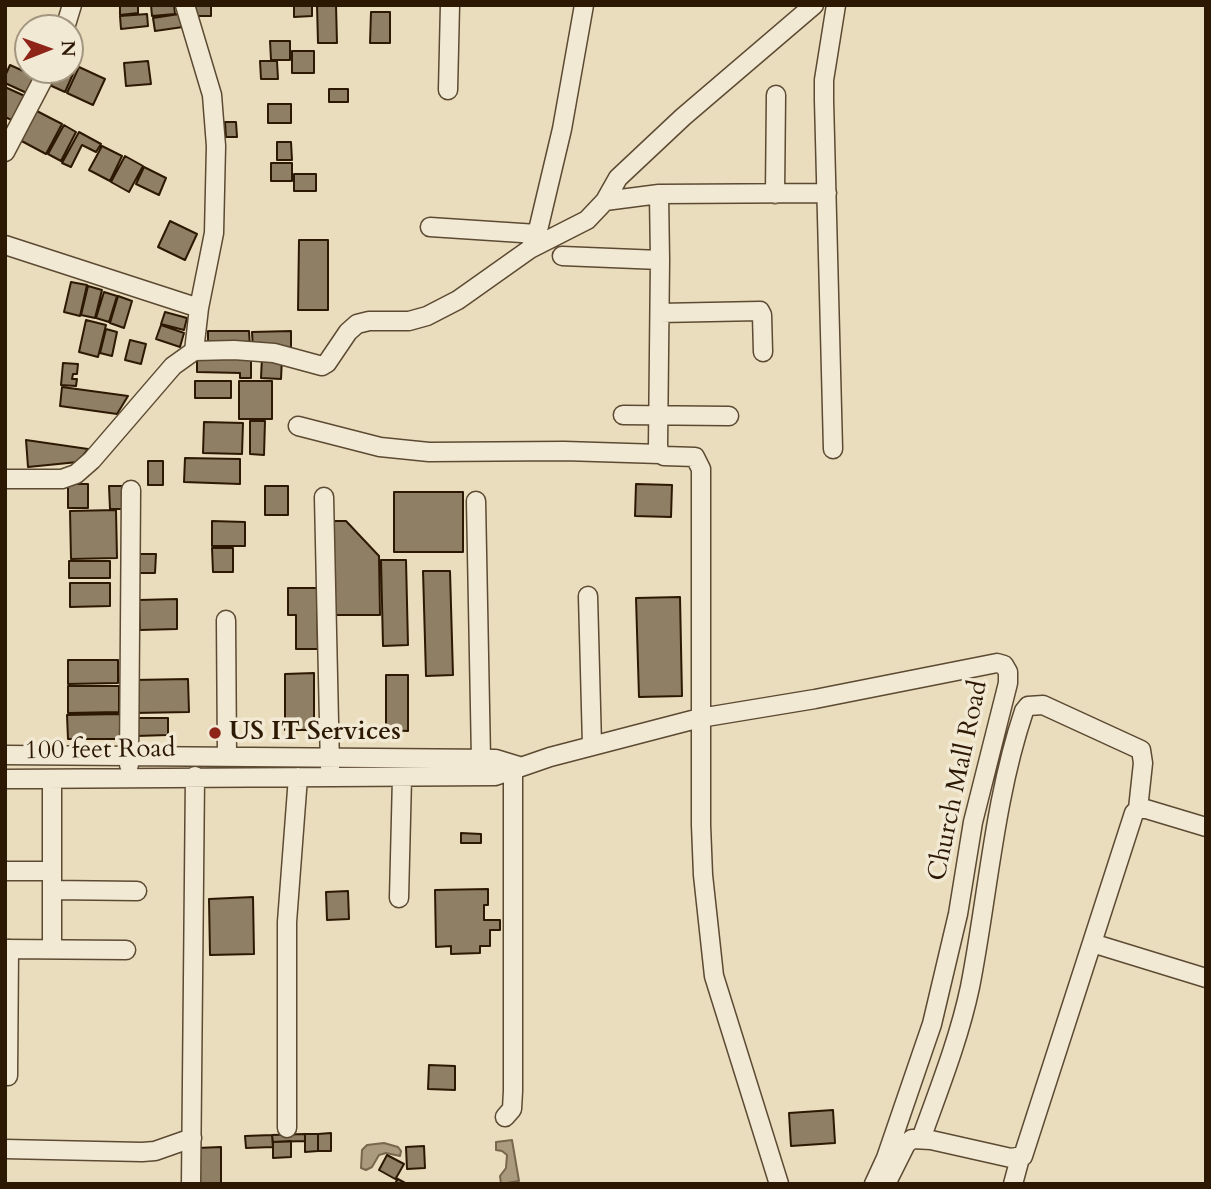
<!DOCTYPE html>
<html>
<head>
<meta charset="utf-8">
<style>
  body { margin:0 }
  #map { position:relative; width:1211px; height:1189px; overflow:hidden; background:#eaddbd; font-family:Cardo,serif }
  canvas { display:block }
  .frame { position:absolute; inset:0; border:7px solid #2d1903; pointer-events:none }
  .north { position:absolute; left:14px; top:14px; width:70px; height:70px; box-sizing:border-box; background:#f1e9d4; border:2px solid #a39680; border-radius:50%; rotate:89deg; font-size:19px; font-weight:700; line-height:28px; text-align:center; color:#2d1903 }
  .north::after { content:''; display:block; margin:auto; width:24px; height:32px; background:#8f2418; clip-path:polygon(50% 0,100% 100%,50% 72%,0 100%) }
</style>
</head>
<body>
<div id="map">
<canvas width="1211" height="1189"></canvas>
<div class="frame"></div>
<div class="north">N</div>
</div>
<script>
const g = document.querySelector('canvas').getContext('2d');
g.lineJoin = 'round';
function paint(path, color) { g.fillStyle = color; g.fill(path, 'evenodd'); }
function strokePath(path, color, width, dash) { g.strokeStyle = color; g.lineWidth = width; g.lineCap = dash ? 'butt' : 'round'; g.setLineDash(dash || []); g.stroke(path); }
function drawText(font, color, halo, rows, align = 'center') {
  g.font = font + ' Cardo,serif'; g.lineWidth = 7; g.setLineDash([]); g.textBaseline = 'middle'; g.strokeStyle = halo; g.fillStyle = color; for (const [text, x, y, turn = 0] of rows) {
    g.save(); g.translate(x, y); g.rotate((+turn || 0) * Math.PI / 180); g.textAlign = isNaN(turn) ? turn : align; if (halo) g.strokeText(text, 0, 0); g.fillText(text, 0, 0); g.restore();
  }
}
const water = new Path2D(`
  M512 1140 519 1181 501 1184 500 1176 506 1168 507 1155 502 1151 496 1150V1142Z
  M384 1143 398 1147 401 1151 400 1156 386 1153 379 1155 372 1167 366 1170 361 1168 362 1150 367 1145Z`);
const building = new Path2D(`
  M120 5H138V13L120 15Z
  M151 5H174L175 14 152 16Z
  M190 5H211V16H190Z
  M294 5H312V16L294 17Z
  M317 5H336L337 43H318Z
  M371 12H390V43H370Z
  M147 14 148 26 121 29 120 16Z
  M179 14 183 27 155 31 153 18Z
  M270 41H290V60H271Z
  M292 51H314V73H292Z
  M148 61 151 84 126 86 124 63Z
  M260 61H277L278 79H261Z
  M70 62 77 65 65 92 45 83 51 70H70Z
  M10 65 39 78 31 95 5 83V76Z
  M79 67 105 79 93 105 67 93Z
  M5 87 27 97 16 122 5 117Z
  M329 89H348V102H329Z
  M268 104H291V123H268Z
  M31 108 62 124 46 154 16 138Z
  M225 122H236L237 137H226Z
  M64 125 76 132 61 161 48 154Z
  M79 132 101 144 96 152 82 145 71 167 62 163Z
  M277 142H291L292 160H277Z
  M102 146 122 156 110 181 89 170Z
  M125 156 143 166 129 192 111 182Z
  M271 163H292V181H271Z
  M144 167 166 178 159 195 136 184Z
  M294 174H316V191H294Z
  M170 221 197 234 185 260 158 247Z
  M299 240H328V310H298Z
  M71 282 87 285 80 316 64 312Z
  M88 286 102 290 95 318 81 315Z
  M104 292 117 296 109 322 96 318Z
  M118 296 132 301 124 328 110 323Z
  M165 312 187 318 184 330 161 324Z
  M86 320 106 325 98 357 79 352Z
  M161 325 184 333 180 347 156 339Z
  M106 329 117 332 112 356 100 353Z
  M208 331H249L250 348 208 349Z
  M291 331V349H253L252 332Z
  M130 340 146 344 141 364 125 360Z
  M197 352H251V378H240V373L197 372Z
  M262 357 282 358 281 379 261 378Z
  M63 363 78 364 77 374H73L72 379H77L76 386 61 385Z
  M195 381H231V398H195Z
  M239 381H272V419H239Z
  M62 387 128 396 117 414 60 406Z
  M250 421H265L264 455 250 454Z
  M204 422 243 423 242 454 203 453Z
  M26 440 88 449 78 462 28 467Z
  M185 458 240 459V484L184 482Z
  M148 461H163V485H148Z
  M68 484H88V508H68Z
  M636 484 672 485 671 517 635 516Z
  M109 486H126V509H110Z
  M265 486H288V515H265Z
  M394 492H463V552H394Z
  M116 510 117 558 71 559 70 511Z
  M212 521 245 522V546H212Z
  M332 521H346L379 556 380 615H334Z
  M212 548H233V572H213Z
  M133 554H156L155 573H133Z
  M381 560H406L408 645 383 646Z
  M69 561H110V578H69Z
  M423 571H450L453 675 426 676Z
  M70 583H110V606L70 607Z
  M288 588H317L318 649H296V615H288Z
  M680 597 682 696 639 697 636 598Z
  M177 599V629L140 630 139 600Z
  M68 660H118V683L68 684Z
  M314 673V730H285V674Z
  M386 675H408V731L386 730Z
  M188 679 189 712 134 713V680Z
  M68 686H119V712L68 713Z
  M120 714V739H68L67 715Z
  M136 718H168V735L136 736Z
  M461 833 481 834V843H461Z
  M488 889V905H484V920H500V930H490V946H480V953L451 954V946L436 947 435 890Z
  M348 891 349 919 327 920 326 892Z
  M253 897 254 954 210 955 209 899Z
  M429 1065 455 1066V1090L428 1089Z
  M833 1110 835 1143 791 1146 789 1113Z
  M331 1133V1151H318V1134Z
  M305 1134H318V1151L305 1152Z
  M305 1134V1141L273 1142 272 1135Z
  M272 1135 273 1147 246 1148 245 1136Z
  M291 1141V1157L273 1158V1142Z
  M424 1146 425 1168 407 1169 406 1147Z
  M221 1147V1184H197V1148Z
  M387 1155 404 1164 396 1178 407 1184H395L397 1180 379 1170Z`);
const minor = new Path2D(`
  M185 5 212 95 216 146 214 233 199 308 194 351
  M65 28 72 5
  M448 90 450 5
  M5 152 48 70
  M659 194 660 260 658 446 660 454 664 456 695 457 701 469V825L703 875 714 976 779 1184
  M775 194 776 95
  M605 201 659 194 827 193
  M430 227 537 234
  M5 245 199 308
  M530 249 539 226 562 129 584 5
  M562 256 660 260
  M660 313 760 311 762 315 763 352
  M623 415 729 416
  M298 426 380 447 429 452 564 451 660 454
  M833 449 824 100V80L836 5
  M5 479H62L76 474 92 460 173 366 194 351 234 350 274 353 322 366 327 363 348 332 357 324 369 321H409L427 316 458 300 530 249 587 220 605 201 618 178 683 117 814 5
  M324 497 330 767
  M476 501 481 759
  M588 596 592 745
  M226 620 227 756
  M5 755 496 759 519 766
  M129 765 131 490
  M5 779 495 776 550 757 700 718 815 699 997 663 1004 665 1008 672V683L973 822 958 914 932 1024 886 1158 874 1184
  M52 779V948
  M5 871H52
  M52 890 137 891
  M399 898 402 778
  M1092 943 1206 978
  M5 949 126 950
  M8 1076 9 949
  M505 1117 512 1109 513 1091V769
  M287 1128V922L298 777
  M921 1139C939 1089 959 1039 970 987 988 895 994 800 1024 711L1028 706 1043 705 1141 750 1143 763 1138 809
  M5 1149 142 1152 155 1151 192 1138
  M889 1178 906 1144 912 1139 931 1140 1011 1158 1023 1156 1134 813 1138 809H1146L1206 827
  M191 1184 195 776
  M1013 1184 1020 1158`);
const markers = [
  [215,733,7,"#8f2418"]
];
const poiNames = [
  ["US IT Services",229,733]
];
const streetNames = [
  ["100 feet Road",100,751,-1],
  ["Church Mall Road",959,781,-78]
];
paint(water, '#aa9a7e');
strokePath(water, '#78664d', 2);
paint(building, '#8f7f64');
strokePath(building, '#2d1903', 2);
strokePath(minor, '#5c4a32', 21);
strokePath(minor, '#f1e9d4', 18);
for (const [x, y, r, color] of markers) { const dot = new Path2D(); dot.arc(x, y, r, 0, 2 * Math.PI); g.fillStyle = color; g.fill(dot); strokePath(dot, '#f1e9d4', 2.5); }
drawText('bold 26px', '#2d1903', '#f1e9d4', poiNames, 'left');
drawText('26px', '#2d1903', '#f1e9d4', streetNames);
</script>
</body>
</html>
